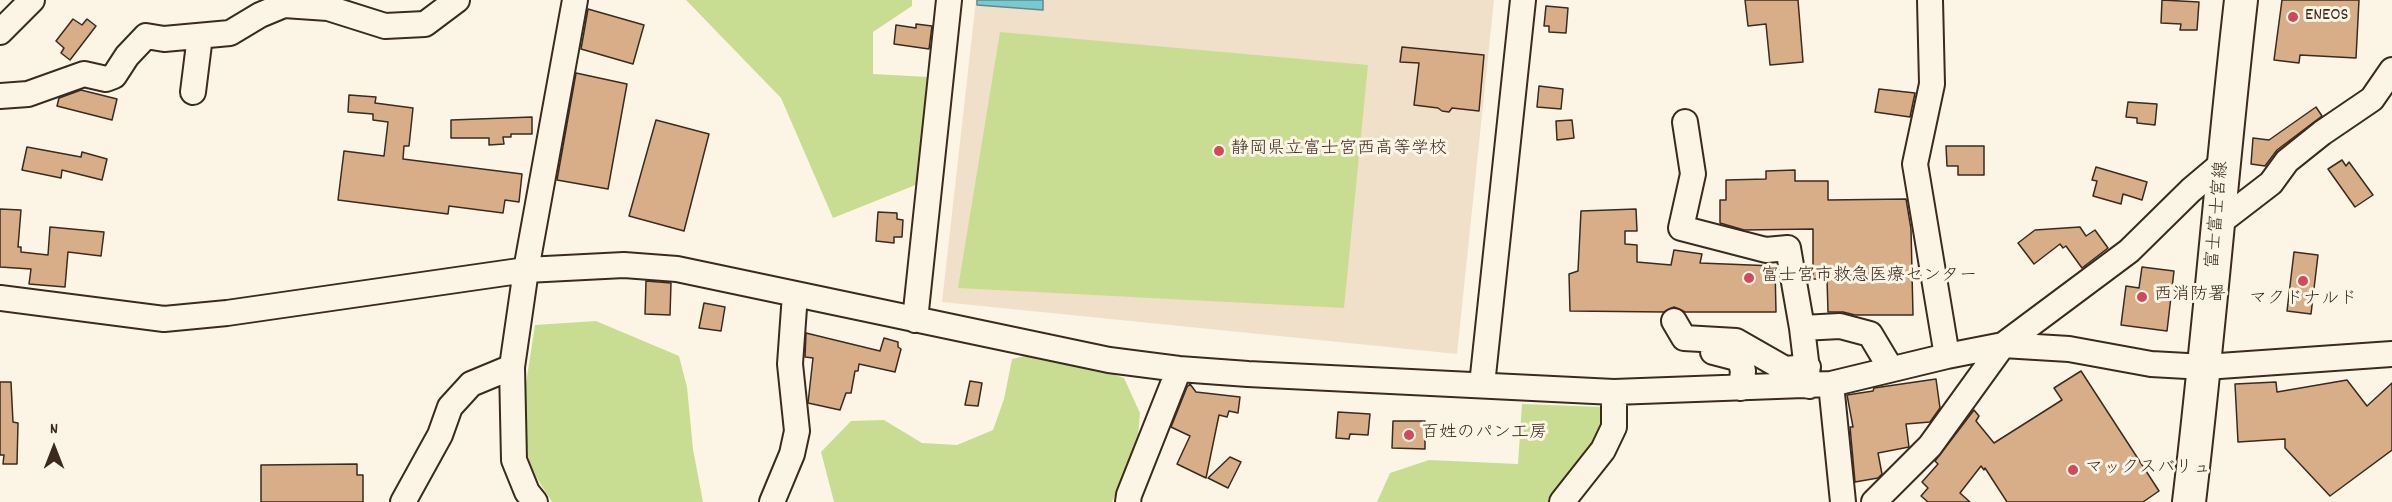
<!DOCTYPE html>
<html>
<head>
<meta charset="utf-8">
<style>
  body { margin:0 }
  #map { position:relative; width:2392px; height:502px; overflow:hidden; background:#fcf5e5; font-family:Dekko,sans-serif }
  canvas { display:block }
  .north { position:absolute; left:24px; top:418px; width:60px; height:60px; -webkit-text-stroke:4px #fcf5e5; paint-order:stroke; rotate:0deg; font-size:16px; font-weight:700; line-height:24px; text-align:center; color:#3b2a1e }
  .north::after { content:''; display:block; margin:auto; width:21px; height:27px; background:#3b2a1e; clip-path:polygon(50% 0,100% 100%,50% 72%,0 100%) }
</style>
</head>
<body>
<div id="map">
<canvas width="2392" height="502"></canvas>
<div class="north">N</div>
</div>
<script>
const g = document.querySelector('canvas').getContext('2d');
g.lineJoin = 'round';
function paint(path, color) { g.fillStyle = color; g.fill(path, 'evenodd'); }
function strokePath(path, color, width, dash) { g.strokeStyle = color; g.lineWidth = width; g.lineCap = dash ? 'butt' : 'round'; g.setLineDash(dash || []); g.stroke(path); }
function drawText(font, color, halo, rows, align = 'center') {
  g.font = font + ' Dekko,"Klee One",sans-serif'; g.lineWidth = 6; g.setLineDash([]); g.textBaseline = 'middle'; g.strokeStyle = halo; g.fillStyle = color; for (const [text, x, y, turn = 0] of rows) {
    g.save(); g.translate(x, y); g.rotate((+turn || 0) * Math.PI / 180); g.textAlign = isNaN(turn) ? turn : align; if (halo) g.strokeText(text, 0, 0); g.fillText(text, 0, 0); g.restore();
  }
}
const built = new Path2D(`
  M976 0H1494L1457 354 942 302Z`);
const green = new Path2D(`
  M686 0H912V6L873 32V74L929 77 918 184 833 218 781 98Z
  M1000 32 1368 65 1344 308 958 288Z
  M596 321 679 356 687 387 693 449 703 502H552L529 466 523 403 535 325Z
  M1046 351 1124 378 1140 413 1137 448 1112 502H834L821 452 851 421 884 420 922 443 957 445 993 430 1004 399 1012 359Z
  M1522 404 1602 407 1609 425 1553 502H1377L1390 473 1429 460 1518 464Z`);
const water = new Path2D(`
  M977 0H1043V10L977 5Z`);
const building = new Path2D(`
  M1745 0H1798L1803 62 1770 65 1766 24 1748 26Z
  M2162 0 2199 2 2197 30H2180L2181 24 2161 23Z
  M2282 0H2359L2356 58 2300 55 2299 63 2274 60Z
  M1546 6 1568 8 1566 33 1549 32V26H1544Z
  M588 9 644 25 633 64 581 49Z
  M73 19 82 25 87 19 96 26 70 60 61 53 64 48 56 41Z
  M916 24 932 26 929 49 894 44 896 25 916 28Z
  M1402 47 1484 55 1479 111 1452 108 1449 112 1442 111 1438 108 1414 105 1419 63 1400 62Z
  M576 73 627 84 608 189 557 180Z
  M1539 86 1563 89 1561 109 1537 107Z
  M1879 89 1915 93 1910 117 1875 112Z
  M81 90 117 99 112 120 57 106 59 98Z
  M349 95 376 97 375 103 413 108 409 146H404L403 159 522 174 519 202 505 200 503 213 449 206 448 214 338 200 344 151 384 156 388 122 373 120V114L348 112Z
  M2128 102 2157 104 2155 125 2137 123V118L2126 117Z
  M2316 107 2322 116 2277 150 2265 166 2251 164 2253 138 2269 140Z
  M532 117V134H511V137H503L504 144 489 145V138H451V120Z
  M656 120 709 134 684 231 629 216Z
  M1572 120 1574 138 1557 140 1556 121Z
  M1946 146H1984V175H1958V166H1947Z
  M27 147 81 157 82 152 107 159 102 180 62 170 61 178 22 170Z
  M2342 160 2346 166 2349 162 2373 195 2355 207 2328 169Z
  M2096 167 2147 182 2142 200 2123 194 2121 204 2093 196 2097 181 2092 180Z
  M1795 170V181H1828V200L1906 199 1911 229 1913 315H1855L1843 312H1828L1827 279H1813V229L1744 230 1720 223V200H1726V180L1766 179V171Z
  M0 209 21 210 18 247H21V252L48 255 50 227 104 232 101 256 68 252 65 287 29 284 31 269 0 267Z
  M1636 209 1637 231H1625V244L1637 245V262L1671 265 1674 250 1702 254 1700 263 1775 266 1776 312H1685L1674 307 1664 312 1570 311 1569 274 1578 271 1581 211Z
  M878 212 897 213V219L903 220 902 237H894V243L876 241Z
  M2080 227 2086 236 2095 230 2108 248 2082 268 2066 246 2063 248 2060 244 2034 264 2018 243 2035 230Z
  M2294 252 2318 255 2311 314 2287 311Z
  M2142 267 2174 271 2167 331 2121 325 2126 286 2139 288Z
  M646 281 671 283 670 315 645 314Z
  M704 303 725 307 721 331 699 328Z
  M806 333 880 351 884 338 898 342V347L901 349 895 372 859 364 858 371H855L851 393H846L840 410 808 403 813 358 805 357Z
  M2081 371 2159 491 2143 502H2007L1985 468 1984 470 1981 466 1960 493 1970 502H1928L1921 496 1928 488 1922 482 1938 464 1935 461 1974 410 1979 416 1976 421 1994 443 2062 400 2054 388Z
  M1936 379 1940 408 1930 422 1906 424 1909 447 1878 453 1882 474 1878 478 1855 482 1850 427H1853L1847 395 1873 391 1874 388Z
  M2347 380 2367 406 2392 383V450L2330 496 2285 448V439L2238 442 2235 384 2276 382 2277 392Z
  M970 381 982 383 978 406 965 405Z
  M0 382H11L13 422 18 423 17 464H3L4 455H0Z
  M1190 384 1196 392 1240 397 1238 413 1229 411 1227 417 1219 415 1206 478 1177 464 1190 436 1171 427 1187 387Z
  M1338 412 1370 414 1368 435 1350 434 1349 439 1336 438Z
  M1393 421H1425V449L1392 448Z
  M1230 457 1241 462 1228 488 1208 478Z
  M357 464V475H363V502H261V465Z`);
const minor = new Path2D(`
  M1930 0 1932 84 1915 164 1947 356
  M0 32 32 0
  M193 92 200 36
  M0 96 28 94 84 74 106 79 114 76 127 56 146 36 164 39 230 33 260 15 284 5 328 8 385 26 425 24 457 0
  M1685 122 1693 174 1681 228 1766 250 1788 248 1802 328 1809 386
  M2219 223 2271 183 2287 161 2322 133 2372 99 2392 70
  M0 298 164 319 227 313 526 270 624 265 677 269 1109 360 1179 369 1248 374 1614 392 1831 384 1947 356 2003 345 2069 349 2151 364 2205 367 2392 354
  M915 320 949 0
  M1674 321 1684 338 1736 341 1785 369 1808 367
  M1802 328 1840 326 1870 334 1891 369
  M1713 352 1740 359 1743 371 1741 388
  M1831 384 1843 502
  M1482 385 1523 0
  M403 502 440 435 450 407 471 384 512 367
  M535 502 527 492 514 460 512 367 526 270 575 0
  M772 502 792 454 797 431 790 364 795 294
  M1128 502 1129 495 1179 369
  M1562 502 1603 450 1614 427V392
  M1874 502 1930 446 2003 345 2129 251 2191 190 2223 163`);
const major = new Path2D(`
  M2189 502C2209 335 2222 167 2241 0`);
const markers = [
  [2293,17,6,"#d1495b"],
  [1219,151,6,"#d1495b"],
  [1749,278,6,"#d1495b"],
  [2303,281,6,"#d1495b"],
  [2142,297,6,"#d1495b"],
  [1409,435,6,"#d1495b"],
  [2073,470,6,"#d1495b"]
];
const poiNames = [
  ["ENEOS",2305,17],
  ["静岡県立富士宮西高等学校",1231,151],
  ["富士宮市救急医療センター",1761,278],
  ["西消防署",2154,297],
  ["マクドナルド",2303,301,"center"],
  ["百姓のパン工房",1421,435],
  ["マックスバリュ",2085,470]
];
const streetNames = [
  ["富士富士宮線",2219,215,-85]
];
paint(built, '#f1e0c9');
paint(green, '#c9dd92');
paint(water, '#79c9d3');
strokePath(water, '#60898b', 1.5);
paint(building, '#d7ae88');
strokePath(building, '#3b2a1e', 1.5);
strokePath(minor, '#3b2a1e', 28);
strokePath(major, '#3b2a1e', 36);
strokePath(minor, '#fcf5e5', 24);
strokePath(major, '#fcf5e5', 32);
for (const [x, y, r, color] of markers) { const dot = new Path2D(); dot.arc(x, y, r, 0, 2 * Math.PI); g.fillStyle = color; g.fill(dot); strokePath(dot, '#fcf5e5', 2); }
drawText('18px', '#3b2a1e', '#fcf5e5', poiNames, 'left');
drawText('18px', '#3b2a1e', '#fcf5e5', streetNames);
</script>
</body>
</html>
